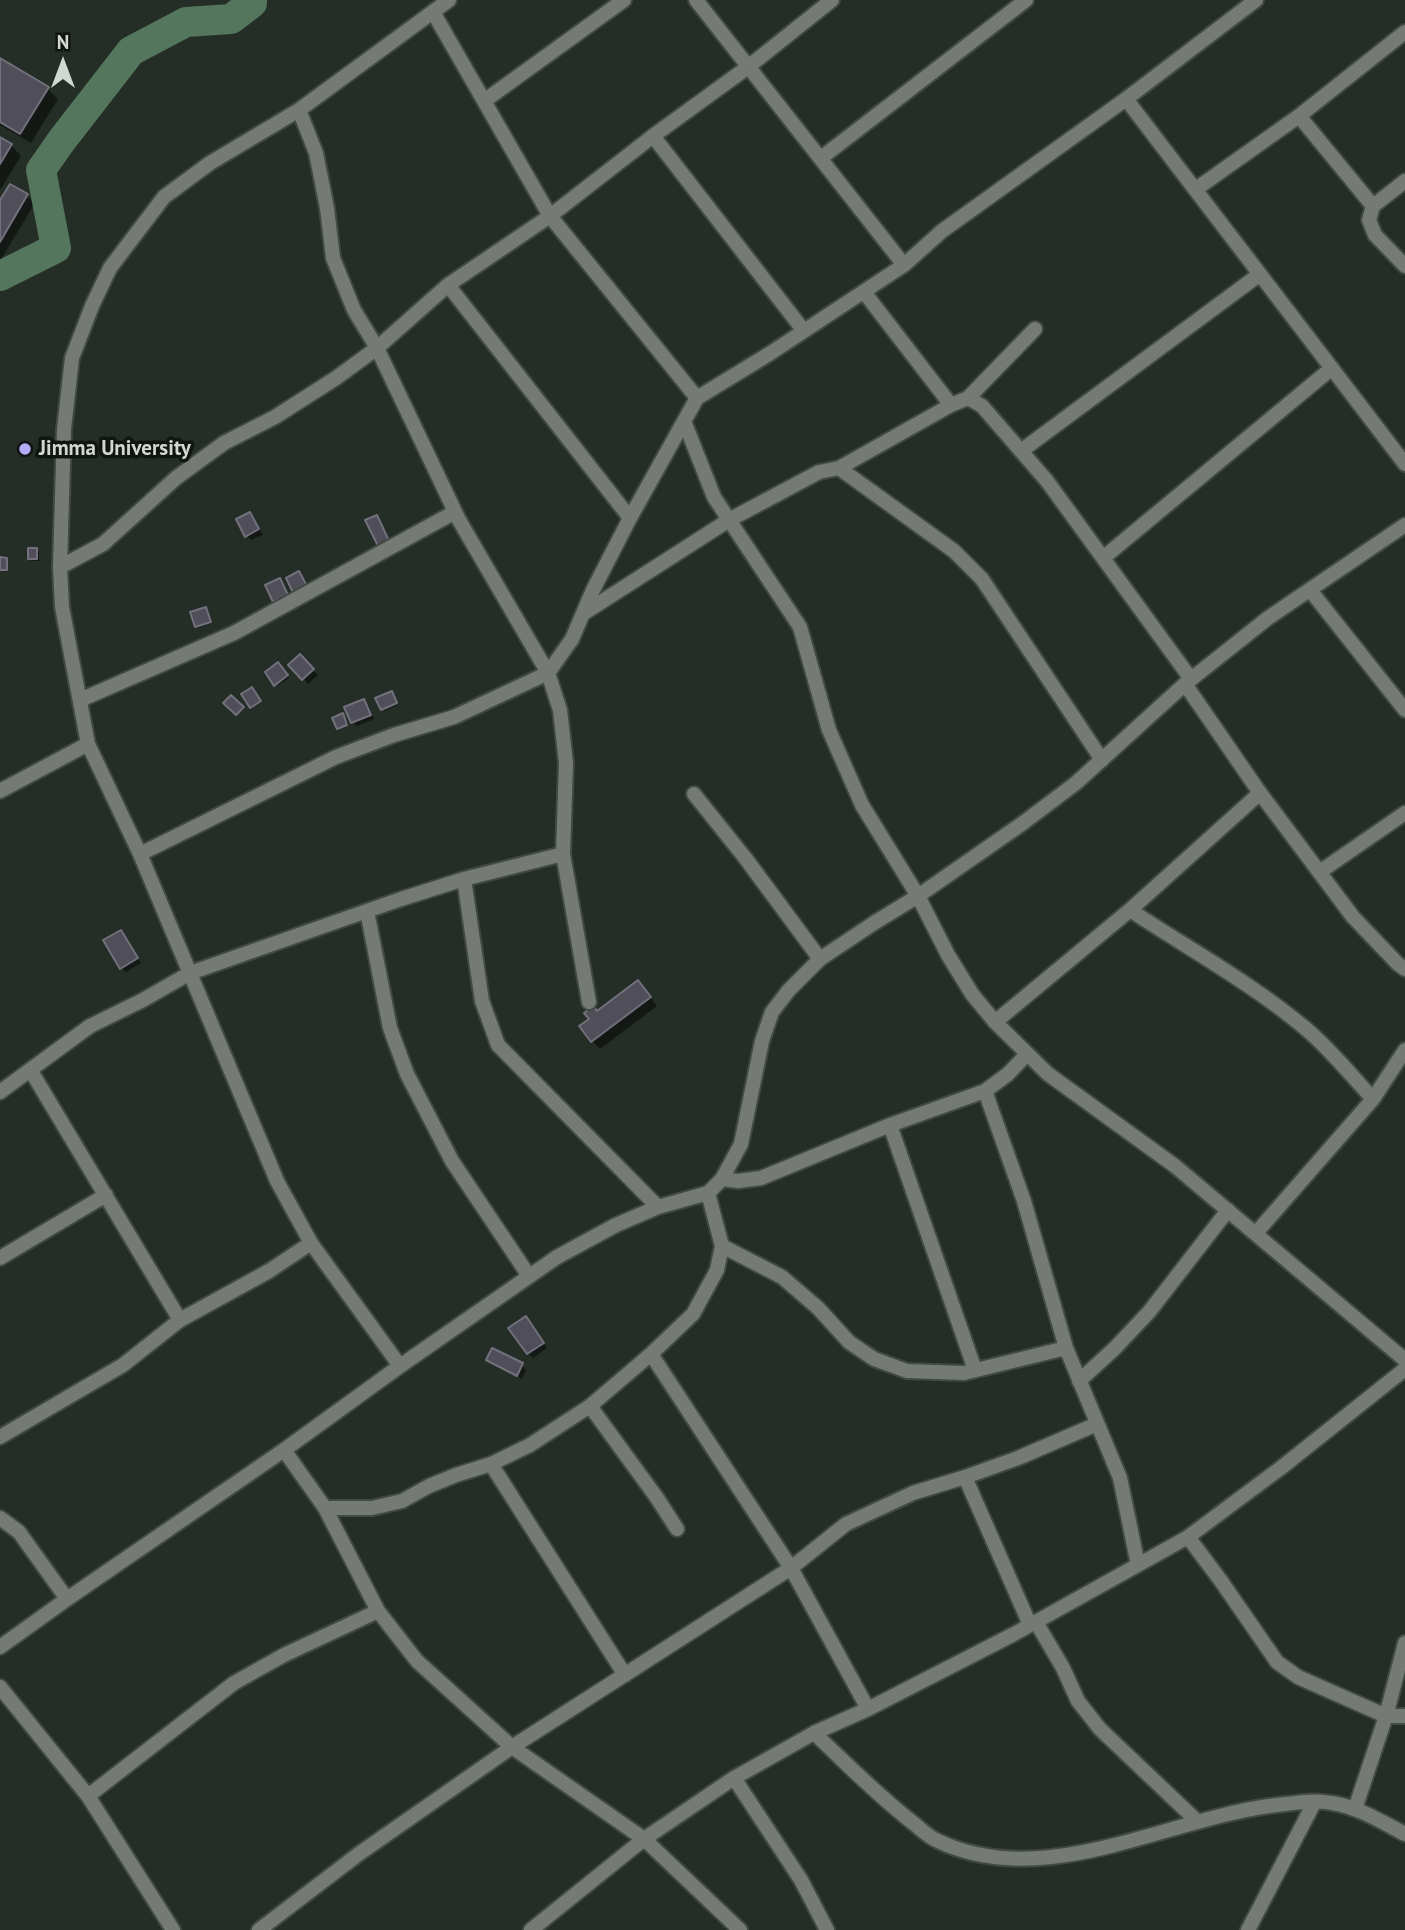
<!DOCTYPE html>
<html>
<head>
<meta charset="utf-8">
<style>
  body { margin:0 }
  #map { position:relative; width:1405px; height:1930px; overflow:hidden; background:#242e26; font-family:"PT Sans",sans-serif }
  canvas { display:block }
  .north { position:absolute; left:28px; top:28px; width:70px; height:70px; -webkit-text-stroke:5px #101511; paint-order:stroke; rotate:0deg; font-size:19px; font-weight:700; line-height:28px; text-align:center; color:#d1d7d3 }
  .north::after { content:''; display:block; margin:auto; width:24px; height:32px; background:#d1d7d3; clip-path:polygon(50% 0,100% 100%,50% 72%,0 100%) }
</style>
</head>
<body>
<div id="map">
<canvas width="1405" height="1930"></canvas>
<div class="north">N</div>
</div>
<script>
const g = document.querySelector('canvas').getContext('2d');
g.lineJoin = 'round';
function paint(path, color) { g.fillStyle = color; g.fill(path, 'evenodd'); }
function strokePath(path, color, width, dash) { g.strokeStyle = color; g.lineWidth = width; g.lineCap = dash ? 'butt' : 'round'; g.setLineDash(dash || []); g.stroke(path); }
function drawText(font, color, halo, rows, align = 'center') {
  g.font = font + ' "PT Sans",sans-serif'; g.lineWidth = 7; g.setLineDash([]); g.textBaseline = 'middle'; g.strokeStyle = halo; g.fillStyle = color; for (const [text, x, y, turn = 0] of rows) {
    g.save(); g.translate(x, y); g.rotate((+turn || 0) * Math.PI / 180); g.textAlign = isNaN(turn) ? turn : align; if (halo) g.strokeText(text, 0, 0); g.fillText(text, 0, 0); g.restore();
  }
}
const shadow = new Path2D(`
  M0 60 48 89 58 99 31 143 0 125Z
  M0 139 11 145 21 156 0 190Z
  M11 186 27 196 35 203 0 261V203Z
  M249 514 254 519 263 535 251 540 247 536Z
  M376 517 381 522 395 550 367 521Z
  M37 550 39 552V561H31L29 559Z
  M206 609 212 623 198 628 196 626Z
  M300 657 318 675 308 684 291 665Z
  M278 664 289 678 277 686 267 673Z
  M393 695 398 705 384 711 378 699Z
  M364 701 369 706 374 719 357 726 352 722Z
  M121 932 141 963 126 972 122 968Z
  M645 990 657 1006 600 1049 592 1041 598 1013Z
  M530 1323 547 1348 533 1358 528 1353Z
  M488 1360 522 1365 526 1370 522 1379 493 1364Z`);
const river = new Path2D(`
  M0 276 56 248 41 170 62 140 131 51 186 22 231 19 252 3V0`);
const building = new Path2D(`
  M0 58 49 87 20 134 0 122Z
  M0 137 12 144 0 164Z
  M10 184 28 194 0 242V200Z
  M250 512 259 529 245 537 236 519Z
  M377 515 391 545 380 550 365 520Z
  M28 548H37V559H28Z
  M0 557 7 558V570H0Z
  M299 571 309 590 295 597 286 578Z
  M280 578 288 595 273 602 265 585Z
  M206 607 211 622 195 627 190 612Z
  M300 654 314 669 302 680 288 665Z
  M278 662 288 675 274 686 265 672Z
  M252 687 261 701 250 708 241 694Z
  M392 691 397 703 381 710 375 698Z
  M231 695 244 707 236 715 223 703Z
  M364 699 371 715 351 723 344 707Z
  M343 713 347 725 337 729 332 718Z
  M121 930 138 958 120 969 103 940Z
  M638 980 651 997 591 1042 579 1026 589 1019 584 1013 594 1006 597 1011Z
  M526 1316 544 1343 527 1354 508 1328Z
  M492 1348 523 1363 517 1376 486 1360Z`);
const minor = new Path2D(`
  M696 0 904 265
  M433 12 550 216 697 398
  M1126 99 1405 464
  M484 101 624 0
  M299 110 316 153 327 208 333 258 354 310 377 348 459 520 548 673 560 710 566 763 563 854 589 1002
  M1299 116 1373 206
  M653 136 804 331
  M821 158 1026 0
  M1405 181 1373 206 1369 220 1375 235 1405 266
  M1196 189 1299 116 1405 32
  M448 285 630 518
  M864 292 951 405
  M968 398 982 406 1047 481 1191 679
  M684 421 714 497 800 627 829 730 862 805 918 896 948 955 972 994 995 1022 1048 1074 1175 1166 1405 1360
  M1021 451 1260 274
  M839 468 954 551 982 579 1102 760
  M1103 558 1332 368
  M60 567 103 544 176 478 224 443 275 417 336 378 377 348 448 285 550 216 653 136 748 67 832 0
  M1310 590 1405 710
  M584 613 729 520 819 472 839 468 951 405 968 398 1035 329
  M1185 684 1260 793 1353 917 1398 964 1405 969
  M80 700 234 633 455 512
  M0 791 88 744
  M694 794 746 859 820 959
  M140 854 336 757 394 735 454 717 548 673 572 639 593 590 630 518 697 398 769 354 904 265 942 231 1126 99 1256 0
  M1321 871 1405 813
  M464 879 482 1001 498 1045 658 1207
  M1130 910C1189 949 1251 983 1305 1028 1330 1049 1351 1075 1373 1099
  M367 911 390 1028 407 1074 452 1161 529 1276
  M995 1022 1130 910 1260 793
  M31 1071 180 1320
  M985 1091 1024 1201 1066 1348 1120 1478 1138 1565
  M0 1092 90 1026 143 1000 190 973 401 899 464 879 563 854
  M890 1125 975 1370
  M722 1179 738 1181 761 1178 890 1125 985 1091 1008 1074 1027 1054
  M1256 1233 1373 1099 1405 1050
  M722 1246 782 1277 818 1308 849 1342 874 1359 907 1371 964 1373 1066 1348
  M0 1258 106 1195
  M651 1354 791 1568 868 1709
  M400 1366 311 1243 277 1181 140 854 88 744 62 607 60 567 64 429 72 358 92 306 110 268 164 197 210 163 299 110 449 0
  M1079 1381 1115 1348 1149 1312 1228 1210
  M590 1406 657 1498 677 1529
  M0 1437 123 1365 180 1320 269 1271 311 1243
  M284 1450 325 1508 378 1611 417 1661 512 1747 644 1839 740 1930
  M491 1464 625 1675
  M965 1477 1030 1625
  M325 1508H372L402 1501 429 1486 456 1475 491 1464 530 1445 590 1406 651 1354 693 1314 717 1270 722 1246 708 1193
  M0 1518 19 1532 67 1599
  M1188 1537 1221 1581 1277 1662 1298 1677 1386 1716H1405
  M1036 1622 1063 1668 1078 1701 1100 1729 1198 1822
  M0 1647 67 1599 284 1450 400 1366 557 1257 616 1225 658 1207 708 1193 722 1179 741 1144 762 1041 772 1012 789 990 820 959 874 923 918 896 1023 823 1076 783 1185 684 1268 618 1405 525
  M0 1687 88 1796 173 1930
  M814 1733C846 1763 877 1795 912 1822 920 1828 928 1837 938 1841 1043 1891 1162 1821 1269 1806 1289 1804 1312 1799 1332 1803 1358 1807 1382 1822 1405 1834
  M734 1778 801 1880 827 1930
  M88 1796 234 1683 284 1655 378 1611
  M1355 1809 1386 1716 1405 1643
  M259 1930 360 1853 512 1747 791 1568 846 1524 913 1493 965 1477 1018 1458 1097 1424
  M531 1930 644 1839 734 1778 814 1733 868 1709 1014 1634 1188 1537 1282 1467 1405 1369
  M1248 1930 1314 1803`);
const markers = [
  [25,449,7,"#b6abf8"]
];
const poiNames = [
  ["Jimma University",39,449]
];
paint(shadow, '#0007');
strokePath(river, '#53765d', 30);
paint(building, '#4f4e59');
strokePath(building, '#71707c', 2);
strokePath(minor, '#404942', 18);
strokePath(minor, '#757a76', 14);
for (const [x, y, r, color] of markers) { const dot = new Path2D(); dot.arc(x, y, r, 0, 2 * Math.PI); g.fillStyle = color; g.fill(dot); strokePath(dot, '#101511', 2.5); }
drawText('bold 21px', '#d1d7d3', '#101511', poiNames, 'left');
</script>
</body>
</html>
